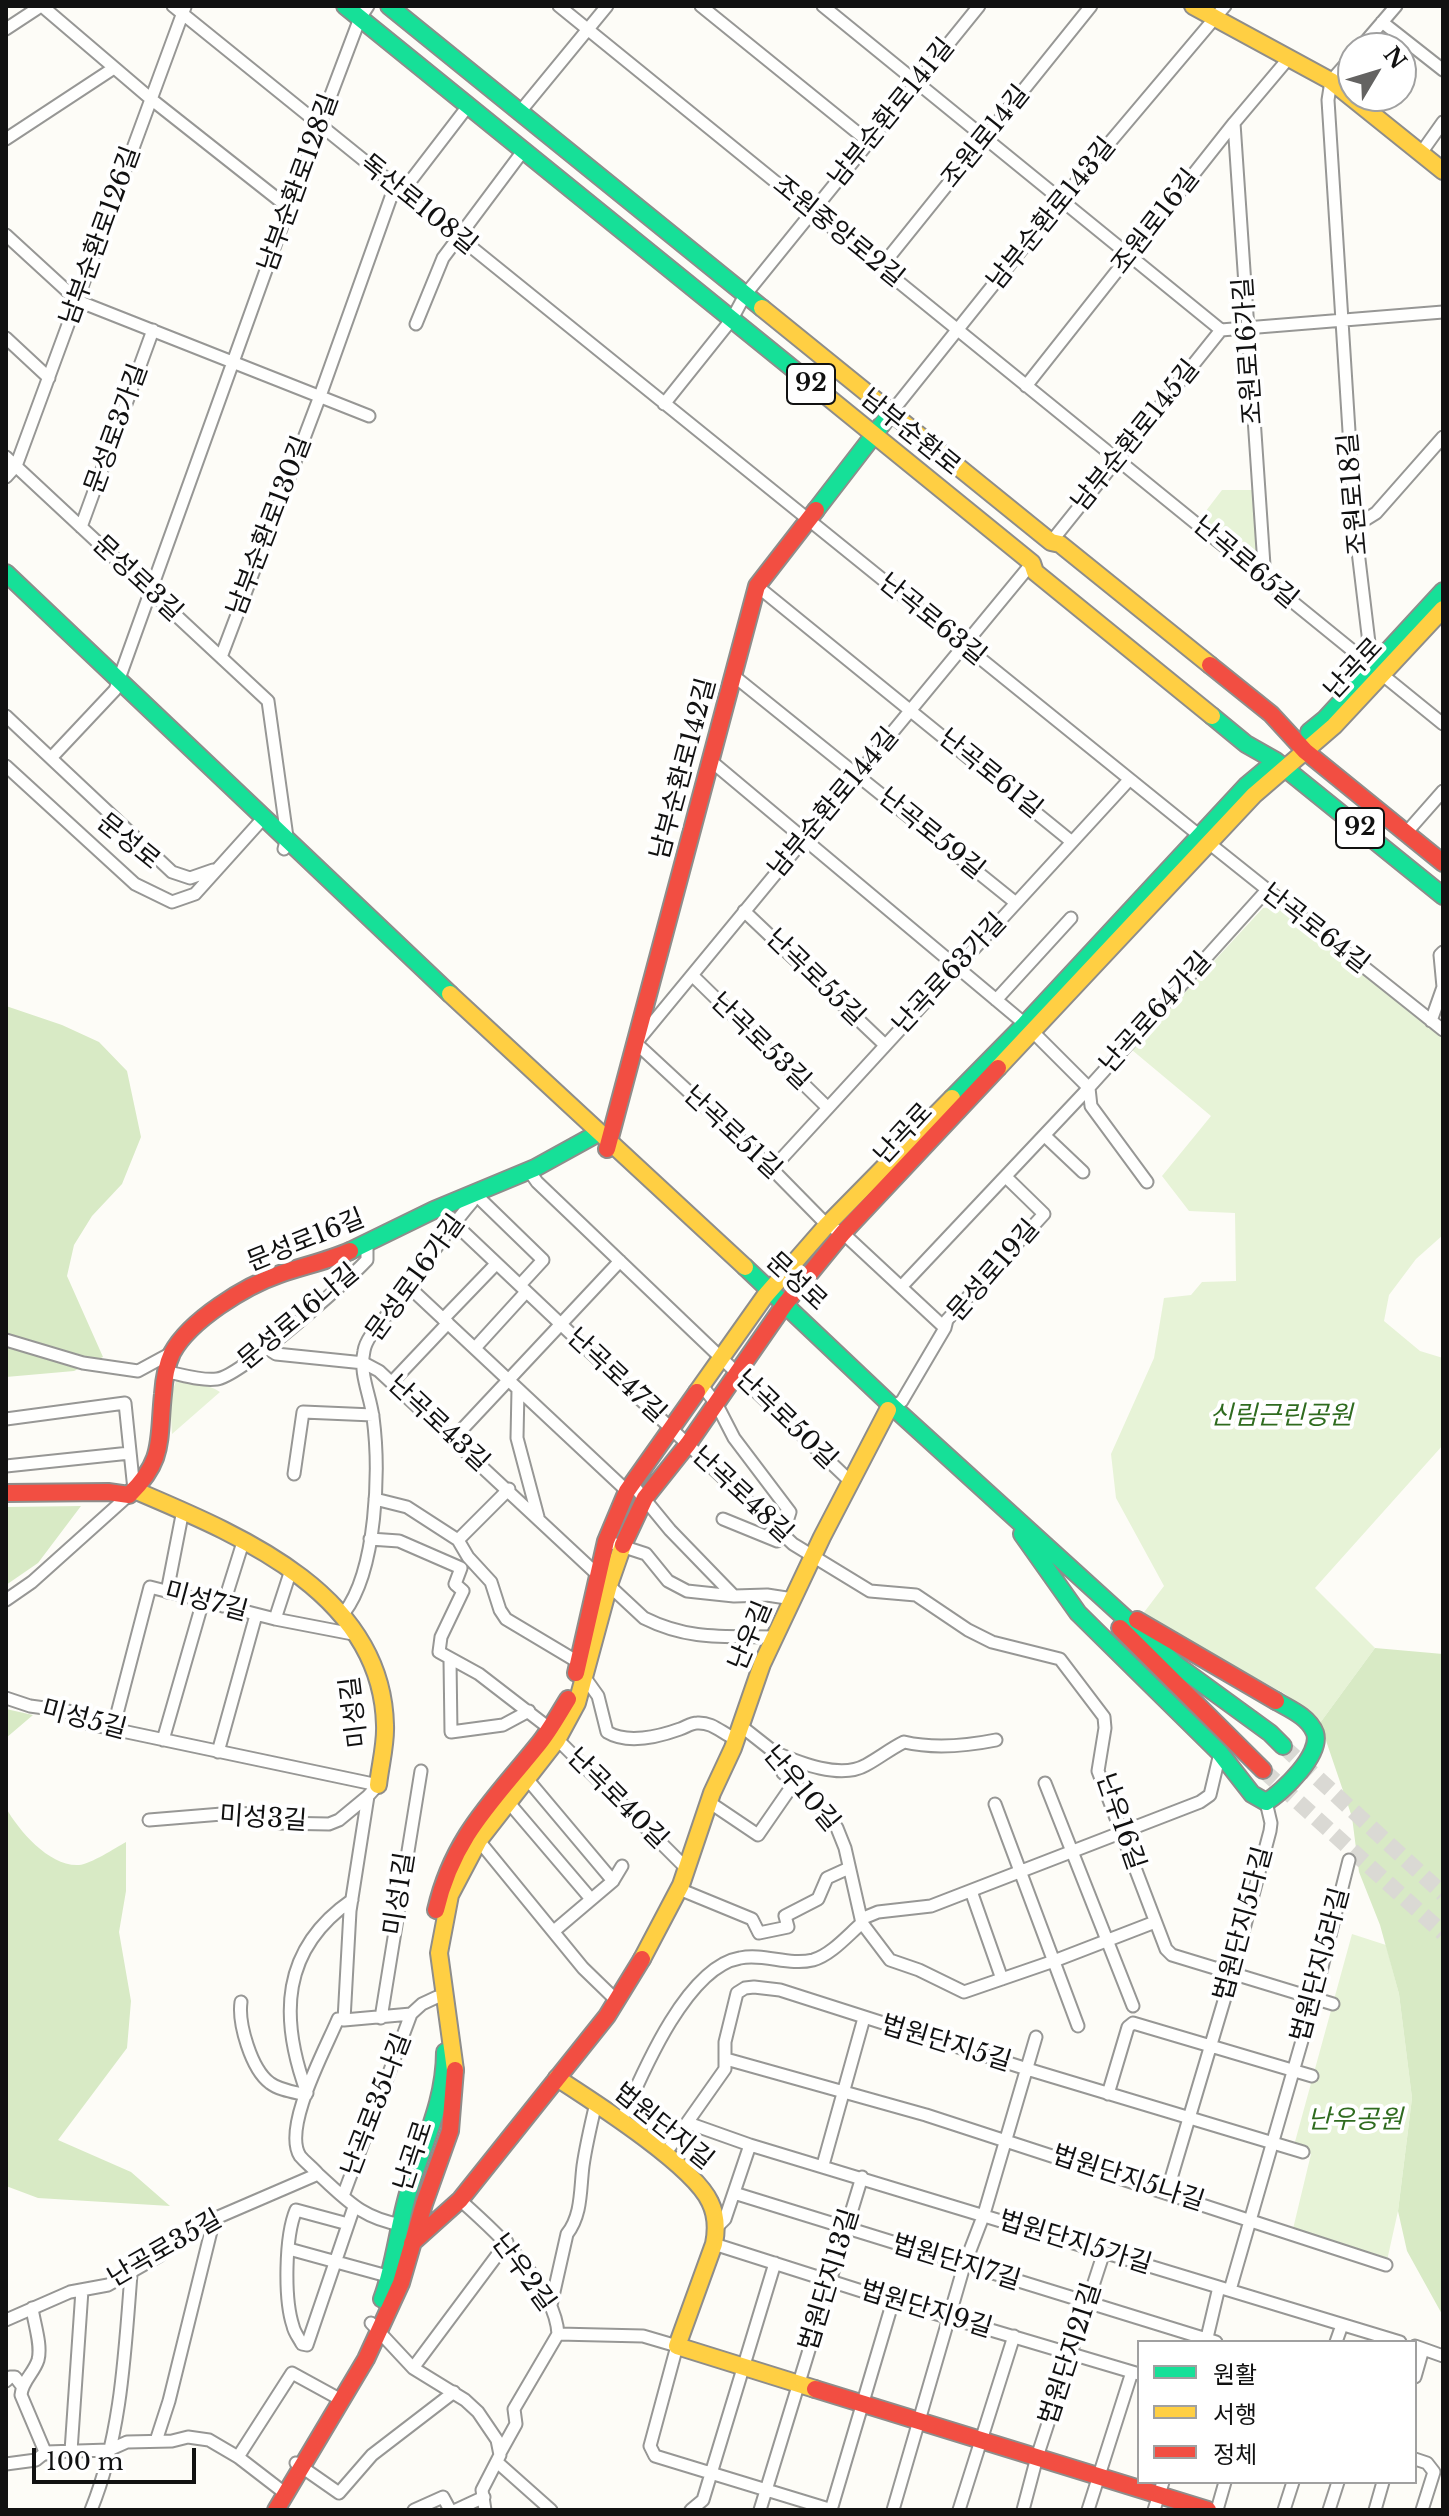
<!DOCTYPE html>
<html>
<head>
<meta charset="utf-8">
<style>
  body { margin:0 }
  #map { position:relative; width:1449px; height:2516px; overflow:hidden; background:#fdfcf7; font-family:"Libre Baskerville","Noto Sans KR",serif }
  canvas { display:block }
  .frame { position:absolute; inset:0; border:8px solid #111; pointer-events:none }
  .legend { position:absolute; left:1137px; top:2340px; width:280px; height:144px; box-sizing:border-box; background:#fff; border:2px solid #a0a0a0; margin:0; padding:10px 14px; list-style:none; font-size:24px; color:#111 }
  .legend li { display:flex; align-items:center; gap:16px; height:40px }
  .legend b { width:40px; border:2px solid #a0a0a0 }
  .north { position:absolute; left:1337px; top:32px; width:80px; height:80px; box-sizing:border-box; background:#fff; border:2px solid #a0a0a0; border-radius:50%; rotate:52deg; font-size:22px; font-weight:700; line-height:32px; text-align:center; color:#111 }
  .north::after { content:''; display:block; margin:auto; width:28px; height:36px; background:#646362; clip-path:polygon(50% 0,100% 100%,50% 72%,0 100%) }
  .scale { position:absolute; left:32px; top:2448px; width:164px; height:36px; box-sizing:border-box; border:4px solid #111; border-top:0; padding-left:10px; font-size:24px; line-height:28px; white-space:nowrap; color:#111; -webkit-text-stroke:6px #fff; paint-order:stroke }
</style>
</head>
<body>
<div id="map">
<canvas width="1449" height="2516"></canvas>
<div class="frame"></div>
<ul class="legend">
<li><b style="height:10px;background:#16e098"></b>원활</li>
<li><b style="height:10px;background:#ffcf43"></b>서행</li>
<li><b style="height:10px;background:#f24e42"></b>정체</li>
</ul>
<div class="north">N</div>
<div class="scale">100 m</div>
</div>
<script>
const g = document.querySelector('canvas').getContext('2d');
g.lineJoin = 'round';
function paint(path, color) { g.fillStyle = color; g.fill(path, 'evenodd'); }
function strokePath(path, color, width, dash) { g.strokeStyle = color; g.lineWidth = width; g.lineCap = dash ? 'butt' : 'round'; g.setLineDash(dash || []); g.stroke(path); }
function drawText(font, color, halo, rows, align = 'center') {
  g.font = font + ' "Libre Baskerville","Noto Sans KR",serif'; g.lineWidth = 8; g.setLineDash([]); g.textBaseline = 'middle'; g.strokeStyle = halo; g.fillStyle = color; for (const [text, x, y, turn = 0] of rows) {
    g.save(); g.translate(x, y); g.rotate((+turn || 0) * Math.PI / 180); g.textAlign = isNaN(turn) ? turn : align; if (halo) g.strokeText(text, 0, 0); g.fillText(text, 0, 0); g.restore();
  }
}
const green = new Path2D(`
  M1222 490H1256L1262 574 1199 520Z
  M1277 907 1443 1038V1235L1416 1259 1389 1295 1384 1321 1420 1351 1443 1358V1445L1315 1588 1375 1648 1320 1723 1285 1694 1142 1615 1164 1586 1116 1498 1111 1454 1154 1358 1164 1298 1191 1295 1202 1282 1236 1281 1235 1213 1189 1211 1162 1176 1211 1116 1132 1050 1263 908Z
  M176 1381C191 1385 207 1383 220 1392L172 1434 170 1399Z
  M1352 1934 1386 1945 1399 1994 1412 2098 1398 2211 1386 2265 1292 2233 1311 2154 1293 2149Z`);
const forest = new Path2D(`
  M6 1006 62 1025 99 1042 127 1071 141 1137 122 1184 92 1216 74 1245 67 1276 103 1357 74 1371 6 1377Z
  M81 1506 38 1563 6 1585V1507Z
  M1375 1648 1443 1654V2316L1407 2251 1398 2211 1412 2098 1399 1994 1380 1925 1359 1872 1352 1817 1320 1723Z
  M6 1709 33 1715 6 1738Z
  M6 1808C19 1831 50 1867 79 1865 91 1864 115 1848 126 1842V1891L119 1932 131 2001 127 2048 58 2140 131 2172 170 2206 38 2198 6 2186Z`);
const secondaryTunnel = new Path2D(`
  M1283 1746 1443 1894
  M1263 1770 1443 1933`);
const street = new Path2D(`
  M42 6 151 99 289 208
  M173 6 1200 836 1443 1030
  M559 6 1443 724
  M701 6 869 142
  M823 6 1221 330 1443 312
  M1382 22 1443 70
  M6 29 41 6
  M1360 48 1396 6
  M1353 56 1331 81 1328 100 1355 526 1372 668
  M519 113 607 6
  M1234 123 1265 580
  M6 139 114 68
  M1421 153 1443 122
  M6 235 78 301 369 416
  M881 267 1091 6
  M416 324 443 258 523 151
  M6 338 49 378
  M1026 386 1234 123 1288 59
  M664 404 732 319 745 295 979 6
  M890 414 1062 199 1225 6
  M6 457 268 701 287 837 284 849
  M6 477 16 466 185 7
  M1355 526 1376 513 1443 437
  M81 527 153 330
  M1051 542 1221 330
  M757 586 1072 842
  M221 657 320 396 391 197 402 192 468 106
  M734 676 1016 903
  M6 716 172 872 190 878 213 870
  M51 758 115 690 292 198 360 18 368 6
  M711 761 1025 1024 1089 1088 1091 1106 1147 1182
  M6 766 135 884 172 902 195 894 258 824
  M1406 833 1443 791
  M744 911 885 1045
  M692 975 828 1108
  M996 1000 1071 918
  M1431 1021 1443 987 1440 955 1443 952
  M1045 1136 1083 1172
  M772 1169 1129 780
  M530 1172 537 1182 851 1482
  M474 1193 543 1260 520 1285
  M454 1223 793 1544 870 1591 916 1595 968 1630 992 1642 1060 1659 1104 1717 1105 1728 1098 1771 1166 1949 1172 1955 1333 2004
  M408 1286 627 1491
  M901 1287 1084 1093 1267 890
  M443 1319 496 1264
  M945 1328 844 1234 827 1225 772 1169 636 1043 1032 563
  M6 1340 83 1363 138 1371 173 1352
  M265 1347 276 1354 364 1363 379 1371 644 1618C690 1641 726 1636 775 1637
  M475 1348 526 1292
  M168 1372C183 1375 201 1381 217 1379 241 1376 346 1282 367 1260V1243
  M393 1381 448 1323
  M703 1387 717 1405 734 1438 790 1512 783 1534 777 1541 723 1519
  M518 1389 517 1438 538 1517
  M889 1410 902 1401 945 1328 947 1320 1044 1214 1006 1177
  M6 1419 125 1403 134 1490
  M454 1438 620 1261
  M6 1466 130 1453
  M294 1474 303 1412 373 1415
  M633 1485 670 1530 734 1596 767 1595 793 1599
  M375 1499 407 1507 458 1540 468 1557 491 1582 500 1610 506 1619 578 1662
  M370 1539 399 1541 461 1568 455 1584 463 1591 441 1637 439 1652 479 1674 549 1728
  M458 1540 509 1489
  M606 1541 646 1554 668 1581 687 1591 734 1596
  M167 1592 183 1510
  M6 1600 32 1582 129 1495
  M223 1606 244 1539
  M344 1613C377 1570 380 1470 373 1417 370 1394 359 1374 364 1351 366 1337 382 1322 391 1310 417 1274 443 1236 472 1202L471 1194
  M275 1619 291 1570
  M450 1660 451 1732 503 1725 529 1711
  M583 1675 598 1696 607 1732C627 1744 658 1737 680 1729 686 1727 691 1723 697 1723 714 1722 722 1734 736 1739
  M6 1698 30 1706 74 1712 81 1715 89 1724 378 1785
  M741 1726 774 1752 783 1773 821 1808 837 1828 845 1848 862 1923 890 1960 919 1970 964 1992 1054 1961 1155 1922
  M113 1729 150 1587 275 1619 358 1635
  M554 1736 687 1869
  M163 1740 203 1601
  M218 1752 256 1615
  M774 1752C798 1762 840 1780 866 1765 879 1758 890 1749 904 1742 934 1749 966 1746 996 1740
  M523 1774 613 1881
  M1045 1783 1133 2006
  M504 1797 591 1899
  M709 1802 758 1835 794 1783
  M995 1804 1078 2026
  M149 1820 234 1813 250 1814 275 1823 329 1824 339 1820 368 1796
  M475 1836 583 1968 617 2001
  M679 1889 752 1919 759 1933 788 1927 785 1916 818 1899 827 1878 849 1868
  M971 1891 1002 1979
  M861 1919 878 1912 931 1906 1200 1802 1210 1795 1220 1753
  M554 1931 613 1881 622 1866
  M241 2002C238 2023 251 2069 270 2083 279 2090 294 2092 306 2095
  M381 2018 421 1771
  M344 2020 411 2014 422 2004 437 1997
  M726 2059 926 2115 1386 2265
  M307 2093C279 2017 281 1949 352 1900
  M1108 2094 1128 2027 1133 2023 1312 2076
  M621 2122C641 2076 686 1967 740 1958 764 1953 789 1966 813 1960 831 1955 848 1935 862 1923
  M688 2123 750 2145 1400 2342
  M665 2154 725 2069V2042L737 1993 745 1988 754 1987 780 1990 1027 2069 1303 2152
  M823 2165 864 2018
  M318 2174C313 2168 305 2162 300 2156 282 2128 326 2048 338 2019L344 2020 350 1911 368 1796 378 1785
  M1167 2192 1232 1974 1270 1831 1271 1823 1266 1802
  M734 2193 1216 2342
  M343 2196 411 2014
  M460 2200C495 2231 555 2285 558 2334L643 2336 677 2346 650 2446 655 2456 832 2510
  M348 2224 296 2210C285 2236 284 2299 293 2326 294 2332 299 2338 302 2344L307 2345 354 2207
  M717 2227 725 2219 750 2145
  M714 2244 893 2301 1139 2374
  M289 2249 391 2277
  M1230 2290 1314 1999 1349 1860
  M551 2305 567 2234C582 2215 580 2190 583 2166 586 2145 591 2124 596 2103
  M32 2308C34 2323 42 2345 38 2360 34 2373 22 2381 21 2395L46 2454
  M6 2320 70 2292 108 2285 159 2256 184 2235 202 2224 318 2174C347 2200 361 2218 402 2225
  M371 2323 413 2368 465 2400 478 2412 497 2440 500 2455 482 2490 485 2510
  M1206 2342 1219 2287
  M1336 2342 1342 2325
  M1415 2346 1443 2356
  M413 2368 507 2242
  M1415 2377 1423 2349
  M6 2381 10 2377H15L22 2386
  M156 2441 169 2401 214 2219
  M71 2451 82 2290
  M501 2451 516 2424 514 2409 558 2334
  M238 2457 292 2373 334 2396
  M1415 2459 1427 2463 1434 2472 1422 2510
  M497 2462 551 2510
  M296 2463 339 2493 372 2455 454 2392
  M6 2464 36 2460 46 2452 109 2450 127 2442 172 2441 188 2437 209 2440 238 2457 286 2494
  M91 2510C121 2437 125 2352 131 2274
  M414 2510 443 2497 450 2510
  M456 2510 484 2497
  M691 2510 703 2500 775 2263
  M760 2510 862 2177
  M831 2510 893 2301
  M893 2510 964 2266 984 2214 1036 2037
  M959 2510 1014 2336
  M1023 2510 1037 2457 1104 2252
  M1088 2510 1132 2372
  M1154 2510 1163 2482
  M1217 2510 1225 2482
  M1284 2510 1293 2482
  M1329 2510 1338 2482
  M1375 2510 1383 2482`);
const fast = new Path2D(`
  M345 6 813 385
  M389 6 762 308
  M816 510 890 414
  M6 573 450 994
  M1212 716 1246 744 1276 761 1443 896
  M1309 732 1325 719 1443 591
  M952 1098 1025 1024 1246 786 1276 761
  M350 1251 434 1210 535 1168 593 1136
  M745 1267 893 1407 1178 1666 1270 1733 1283 1746
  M1022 1534 1078 1613 1220 1753 1252 1794 1266 1802C1283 1792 1322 1754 1315 1733 1309 1717 1290 1709 1276 1701
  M382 2299C395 2264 398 2226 409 2190 423 2143 445 2102 445 2052`);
const slow = new Path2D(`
  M1193 6 1331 81 1443 171
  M762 308 1051 542 1060 544 1210 665
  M813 385 1032 563 1035 572 1212 716
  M450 994 745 1267
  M998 1068 1254 795 1334 726 1443 609
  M697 1392 765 1296 827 1225 952 1098
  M134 1490C237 1534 382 1592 385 1725 386 1744 380 1766 378 1785
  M642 1959 681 1885 712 1793 733 1748 762 1664 822 1537 888 1410
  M455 2070 439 1953 450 1895 479 1840 557 1740 577 1703 609 1585 623 1545
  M557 2078C594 2102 693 2165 710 2202 717 2216 717 2229 714 2244L677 2346 815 2389`);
const jam = new Path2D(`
  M1210 665 1271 714 1305 751 1443 863
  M607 1149 757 586 816 510
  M6 1493 108 1492 129 1495C165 1460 158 1441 163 1394 164 1380 166 1366 172 1353 190 1320 245 1286 280 1274 303 1266 327 1261 350 1251
  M623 1545 645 1498 688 1444 785 1304 843 1233 998 1068
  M1137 1620 1276 1701
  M1120 1628 1263 1770
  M576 1673 606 1541 627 1491 697 1392
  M436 1910C453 1837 492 1802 537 1746 549 1732 558 1715 568 1699
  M412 2243 460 2200 607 2016 642 1959
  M815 2389 1208 2510
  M276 2510 366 2359 401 2283 424 2204 450 2131 455 2070`);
const shields = [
  [811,384,48],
  [1360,828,48]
];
const shieldNames = [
  ["92",811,384],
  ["92",1360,828]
];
const streetNames = [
  ["남부순환로141길",892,113,-51],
  ["조원로14길",986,137,-51],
  ["남부순환로128길",299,183,-70],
  ["독산로108길",418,205,39],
  ["남부순환로143길",1052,214,-51],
  ["조원로16길",1156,222,-52],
  ["조원중앙로2길",838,232,39],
  ["남부순환로126길",101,236,-70],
  ["조원로16가길",1249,351,-94],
  ["문성로3가길",117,429,-70],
  ["남부순환로",910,433,39],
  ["남부순환로145길",1136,436,-51],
  ["조원로18길",1354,494,-95],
  ["남부순환로130길",270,526,-69],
  ["난곡로65길",1245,563,40],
  ["문성로3길",137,579,43],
  ["난곡로63길",932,620,39],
  ["난곡로",1354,669,-47],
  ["남부순환로142길",684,769,-75],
  ["난곡로61길",990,774,39],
  ["남부순환로144길",834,803,-50],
  ["난곡로59길",931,834,39],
  ["문성로",128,842,39],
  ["난곡로64길",1315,929,38],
  ["난곡로63가길",950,974,-47],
  ["난곡로55길",815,978,44],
  ["난곡로64가길",1156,1013,-48],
  ["난곡로53길",760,1042,44],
  ["난곡로51길",732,1133,43],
  ["난곡로",904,1134,-47],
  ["문성로16길",306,1241,-22],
  ["문성로19길",994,1271,-49],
  ["문성로16가길",416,1278,-54],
  ["문성로",796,1282,43],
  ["문성로16나길",299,1317,-40],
  ["난곡로47길",616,1376,43],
  ["난곡로50길",786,1420,44],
  ["난곡로43길",438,1424,43],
  ["난곡로48길",742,1495,43],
  ["미성7길",206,1602,15],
  ["난우길",751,1636,-67],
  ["미성길",355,1712,-97],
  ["미성5길",84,1720,15],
  ["난우10길",801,1789,50],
  ["난곡로40길",617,1799,45],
  ["미성3길",263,1819,4],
  ["난우16길",1120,1822,71],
  ["미성1길",400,1894,-81],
  ["법원단지5다길",1244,1924,-75],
  ["법원단지5라길",1321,1965,-75],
  ["법원단지5길",946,2044,17],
  ["난곡로35나길",377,2105,-69],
  ["법원단지길",663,2127,39],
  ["난곡로",414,2156,-72],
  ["법원단지5나길",1128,2179,18],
  ["법원단지5가길",1075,2243,17],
  ["난곡로35길",165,2249,-30],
  ["법원단지7길",956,2263,17],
  ["난우2길",523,2273,54],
  ["법원단지13길",830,2280,-73],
  ["법원단지9길",926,2310,17],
  ["법원단지21길",1071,2354,-72]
];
const parkNames = [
  ["신림근린공원",1281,1417],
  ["난우공원",1355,2121]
];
paint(green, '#e7f3d7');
paint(forest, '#d8eac5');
strokePath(secondaryTunnel, '#dad9d4', 16, [16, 8]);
strokePath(street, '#979795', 15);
strokePath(fast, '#8e8d8b', 20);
strokePath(slow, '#8e8d8b', 20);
strokePath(jam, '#8e8d8b', 20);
strokePath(street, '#fffffe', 11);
strokePath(fast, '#16e098', 16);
strokePath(slow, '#ffcf43', 16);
strokePath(jam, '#f24e42', 16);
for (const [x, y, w] of shields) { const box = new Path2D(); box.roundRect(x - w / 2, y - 20, w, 40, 6); g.fillStyle = '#fff'; g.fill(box); strokePath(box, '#111', 2); }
drawText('bold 24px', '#111', null, shieldNames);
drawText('26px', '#111', '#fff', streetNames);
drawText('italic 26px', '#2f6b1f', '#fff', parkNames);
</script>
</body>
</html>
